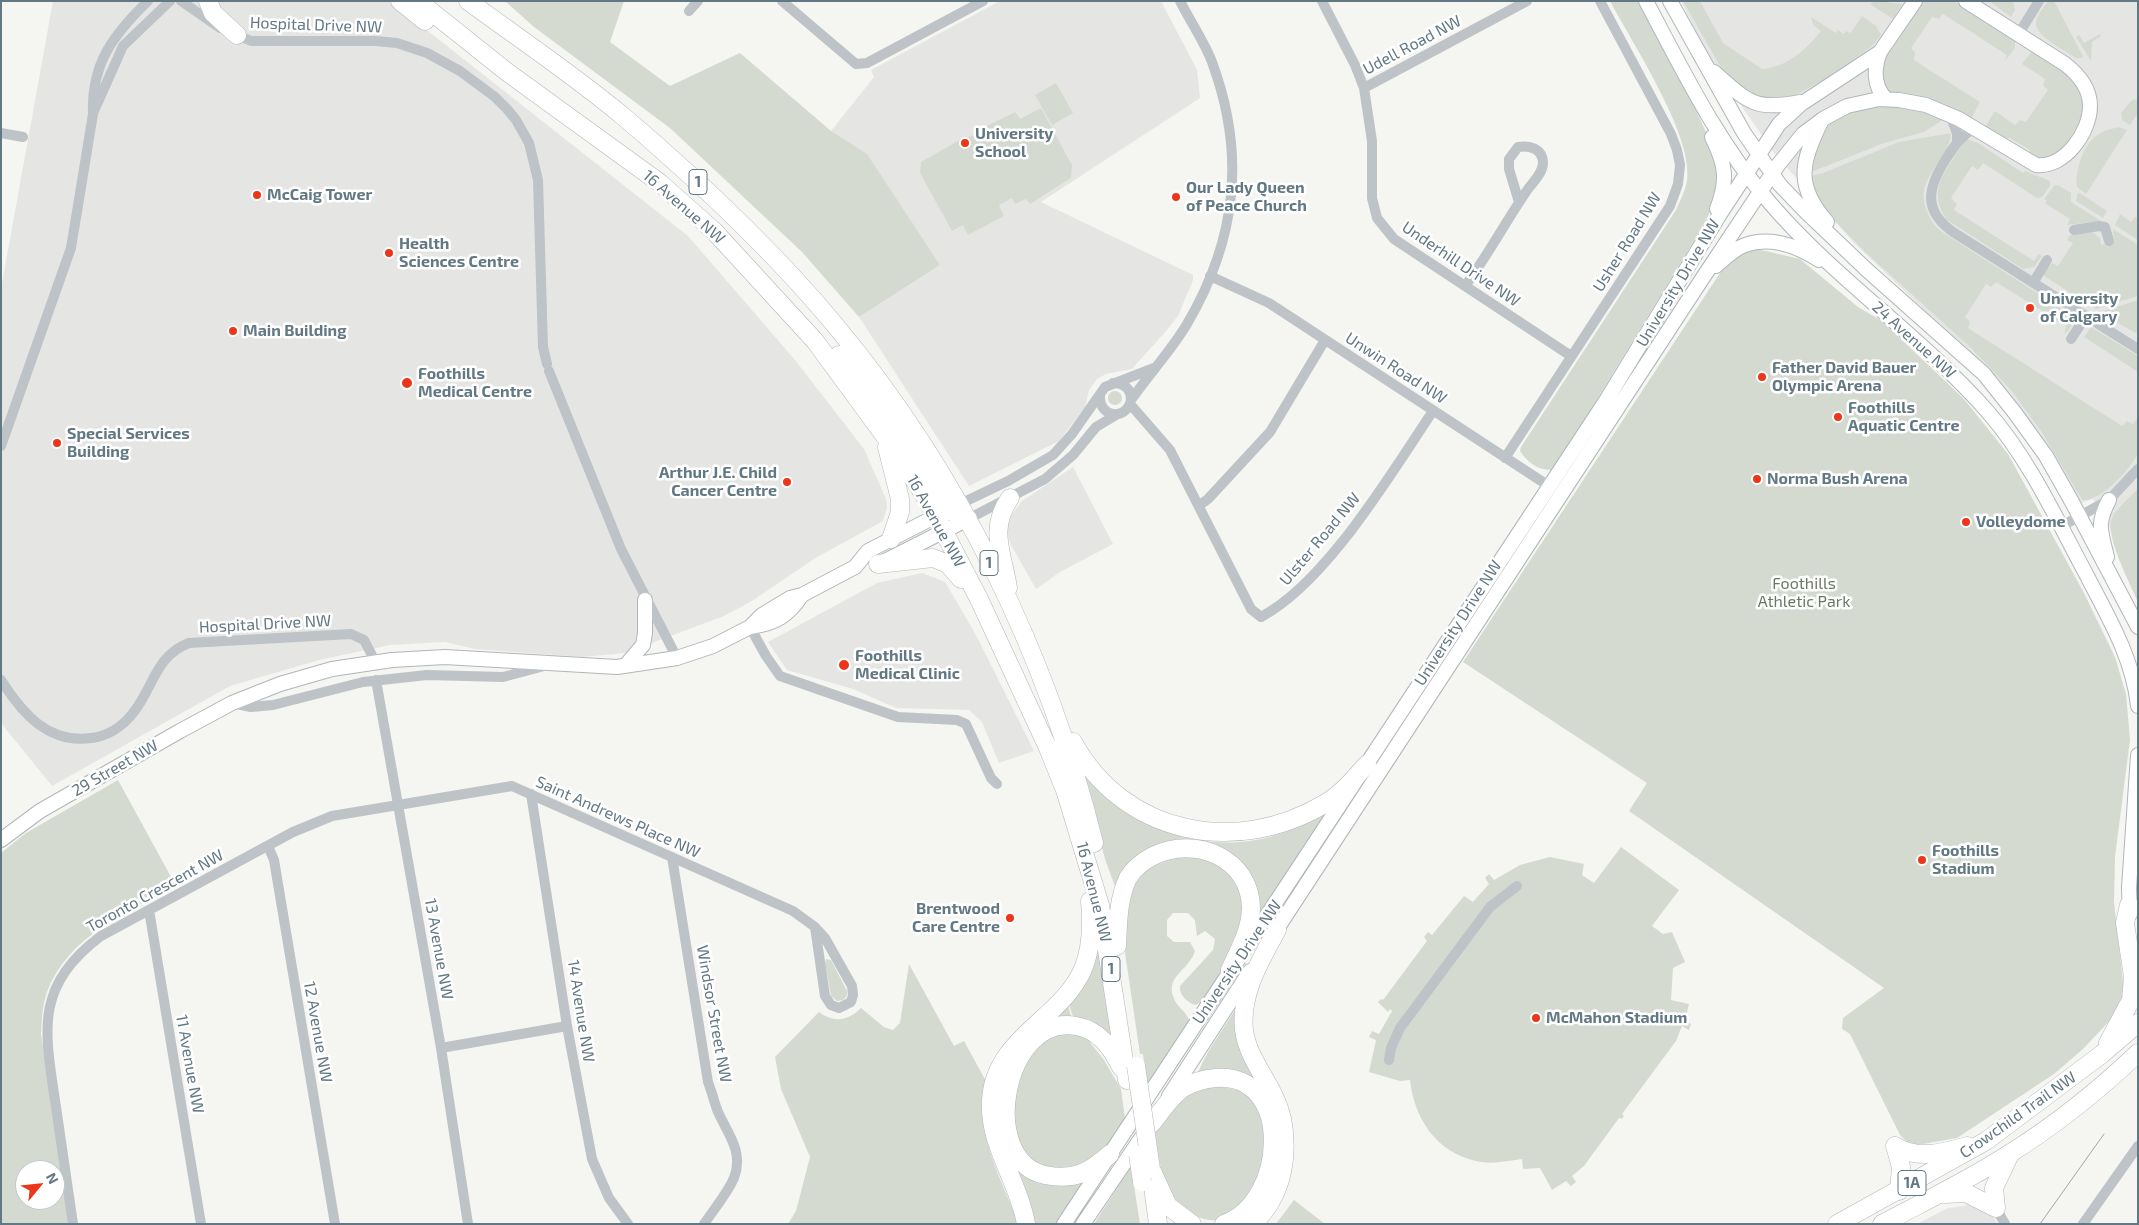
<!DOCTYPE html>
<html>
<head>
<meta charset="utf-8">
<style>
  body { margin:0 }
  #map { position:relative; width:2139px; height:1225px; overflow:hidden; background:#f5f5f1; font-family:"Exo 2",sans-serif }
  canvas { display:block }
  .frame { position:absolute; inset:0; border:2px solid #627883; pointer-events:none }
  .north { position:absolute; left:15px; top:1160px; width:50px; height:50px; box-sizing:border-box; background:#fff; border:1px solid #c0c9cd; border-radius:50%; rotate:62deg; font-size:14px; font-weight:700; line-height:20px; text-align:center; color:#627883 }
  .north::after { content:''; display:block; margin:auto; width:18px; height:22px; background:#eb361a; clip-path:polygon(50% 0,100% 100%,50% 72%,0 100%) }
</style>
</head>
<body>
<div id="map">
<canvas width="2139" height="1225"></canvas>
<div class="frame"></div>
<div class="north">N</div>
</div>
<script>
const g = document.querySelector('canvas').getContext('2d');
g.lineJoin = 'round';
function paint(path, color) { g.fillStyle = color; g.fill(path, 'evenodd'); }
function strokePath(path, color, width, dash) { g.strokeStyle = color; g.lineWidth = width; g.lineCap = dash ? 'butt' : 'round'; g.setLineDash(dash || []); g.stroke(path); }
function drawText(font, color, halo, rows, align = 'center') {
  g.font = font + ' "Exo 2",sans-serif'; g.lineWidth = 5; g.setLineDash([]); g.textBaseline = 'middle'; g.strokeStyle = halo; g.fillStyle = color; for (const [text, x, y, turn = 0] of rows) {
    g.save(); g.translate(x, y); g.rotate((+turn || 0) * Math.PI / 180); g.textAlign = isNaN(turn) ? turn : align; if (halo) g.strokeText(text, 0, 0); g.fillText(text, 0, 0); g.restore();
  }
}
const built = new Path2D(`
  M53 1H390L688 236 795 360 864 449 886 499 887 507 883 521 817 557 752 601 724 616 625 653 582 657 475 649 445 642 390 645 319 660 230 686 52 786 1 723V289Z
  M1000 1H1161L1197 70 1200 98 1041 202 1193 275V280L1178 316 1166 331 1132 369 1106 374 1097 379 1089 390 1085 407 1059 441 969 486 859 317 940 265 831 131 874 77 871 70Z
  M1681 1H2138V602L2118 554 2109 525 2093 499 2078 504 1989 372 1854 243 1774 153 1707 56Z
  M1073 467 1113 544 1060 572 1036 589 1011 545 1007 533 1008 520 1022 501Z
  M922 573 945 582 976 635 1034 751 999 763 982 722 969 710 896 708 853 689 787 670 768 642 877 583Z
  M1971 1201 1990 1212 1998 1224H1917L1948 1208 1965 1206Z`);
const green = new Path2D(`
  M505 1H624L610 42 670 86 740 53 831 131 867 154 940 265 859 317 802 252 670 128 534 27Z
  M1610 1H1640L1692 101 1720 164 1713 206 1703 226 1557 465 1551 470C1536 470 1527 461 1520 451L1521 447 1676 210C1680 201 1685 191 1687 181 1694 136 1632 43 1610 1Z
  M1683 1H1700L1723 43 1762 69C1787 67 1806 50 1821 31L1813 25 1811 17 1836 33 1838 30 1844 34 1846 31 1851 33 1862 16 1876 26 1881 35 1871 47 1829 77 1794 96 1769 99 1746 92 1724 73Z
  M1876 1 1902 4 1893 19 1870 4Z
  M1920 1H1954L2015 41V48L2004 62 2007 55 1943 14 1939 19 1932 17 1911 48 1915 52 1914 60 1980 102 1971 119 1928 100 1885 91 1882 87V58Z
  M1989 1H2013L2015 10 2011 17Z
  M2048 1H2054L2083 56 2082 58H2076C2066 51 2033 35 2036 22 2037 15 2044 7 2048 1Z
  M2100 34 2101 36 2092 42 2091 61 2076 37 2079 35 2084 43Z
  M2031 52C2049 58 2074 75 2081 93 2091 119 2070 154 2043 159 2039 160 2033 157 2029 155L2030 150 2010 138H2002L1985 127 1995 111 2015 125 2020 120 2026 122 2048 90 2043 85 2045 79 2022 64Z
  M1056 83 1073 113 1052 125 1035 95Z
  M2138 99V113L2130 125 2122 120 2121 113 2132 100Z
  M1882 105 1909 106 1944 119 1924 132 1884 143 1809 173 1823 133 1830 122 1849 112Z
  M1041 108 1072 165 1071 178 1030 204 1026 199 1015 204 1012 198 999 205 1004 216 968 235 963 225 952 231 920 173 921 162 963 138 964 140 973 135 977 142 982 140 977 131 1015 112 1020 119Z
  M2118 127 2127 130 2086 194 2077 187C2075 170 2083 144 2099 134 2104 130 2112 129 2118 127Z
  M1951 133C1949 162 1914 177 1926 209 1929 218 1934 226 1942 232L2070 314C2074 321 2071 331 2064 334L2066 326 1996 282 1991 287 1986 284 1965 317 1970 322 1968 328 2122 426 2127 421 2133 424 2138 417C2138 427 2139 447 2137 455 2129 471 2100 502 2082 500L2043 434 2011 390 1971 348 1864 251 1828 214 1820 205 1810 176 1823 173 1899 142Z
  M1967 139 1978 143 2023 173 2025 171 2050 181V186L2042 197 2037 198 1983 163 1978 170 1972 166 1951 198 1957 204 1954 210 2034 261 2039 254 2042 256 2034 267 2023 269 1947 220C1932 198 1937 183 1951 162 1956 154 1960 146 1967 139Z
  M2058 185 2071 193V202L2101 221 2067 225 2070 219 2045 203 2047 201 2044 199 2054 186Z
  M2078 192 2107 211 2103 218 2076 201Z
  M2120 214 2131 222 2135 217 2138 218V240L2115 225Z
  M2113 229 2138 245V296L2096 309 2044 276V273L2052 263 2058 266 2073 243 2067 240 2070 235 2092 232 2100 238 2101 245 2114 242Z
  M1757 249 1800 259 1858 307 1882 321 1964 399 2008 454 2084 593 2115 657 2126 694 2130 740 2115 857 2114 902 2124 990 2122 1003 2115 1015 2083 1049 2054 1074 1957 1138 1917 1145 1908 1143 1900 1135 1850 1034 1842 1029 1843 1018 1884 988 1629 811 1647 783 1463 662 1722 270 1744 252Z
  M2138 300V330L2135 333 2103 314V311Z
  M2091 327 2138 356V372L2084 337Z
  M1108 398a7 7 0 1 1 14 0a7 7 0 1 1-14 0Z
  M2138 489V602C2131 585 2104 535 2112 518 2117 508 2130 497 2138 489Z
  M1078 763C1089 778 1099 792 1113 803 1151 834 1212 850 1261 839 1284 834 1306 824 1327 812L1255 929 1249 879 1177 841 1116 889 1106 862Z
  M118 780 176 886C127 912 68 936 47 992 42 1006 42 1020 41 1034L69 1224H1V853L26 833ZM25 1170H55V1200H25Z
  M1621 847 1679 890 1652 926 1663 934 1672 932 1685 962 1673 968 1671 1000 1689 1004 1685 1020 1691 1024 1689 1030 1682 1026 1676 1041 1622 1114 1624 1116 1622 1119 1619 1118 1584 1166 1572 1176 1576 1182 1571 1186 1566 1181 1552 1190 1540 1168 1523 1169 1522 1159C1506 1161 1492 1165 1476 1161 1436 1152 1414 1118 1410 1080L1400 1081 1369 1072 1376 1040 1369 1037 1372 1031 1379 1034 1392 1011 1390 1009 1388 1012 1378 1002 1381 999 1383 1000 1427 941 1424 937 1428 932 1432 935 1464 896 1473 902 1489 884 1485 878 1489 874 1494 880 1520 865 1550 857 1584 864 1582 875 1594 883Z
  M1159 856H1213L1241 883 1244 935 1204 1001 1195 1005C1187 1002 1179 995 1180 986L1213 950 1215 939 1205 931 1197 936 1195 920 1188 913H1173L1167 920V936L1174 942H1190L1195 951C1190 969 1166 976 1173 996 1176 1007 1187 1011 1190 1023L1147 1088 1143 1054H1140L1124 946 1129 885Z
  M1097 946 1101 956 1118 1049 1074 1019 1068 1002Z
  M826 959 831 960 847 991C848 997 844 1001 837 1001L831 996 825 963Z
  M909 964 954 1046 964 1041 987 1083C973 1130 1002 1181 1019 1224H788L796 1211 810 1157 781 1089 775 1057 819 1012C834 1023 848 1021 861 1008L884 1027 893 1030 900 1023Z
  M1064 1002 1067 1003 1072 1019C1067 1023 1060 1021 1054 1023 1041 1026 1029 1038 1021 1049 984 1102 1001 1200 1083 1179L1085 1182 1060 1224H1032C1015 1171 974 1106 1013 1053 1028 1034 1048 1020 1064 1002Z
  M1240 1002C1242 1008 1241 1017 1241 1024 1241 1034 1244 1045 1247 1054 1254 1073 1267 1088 1274 1106 1292 1151 1275 1187 1248 1224H1236C1288 1196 1297 1098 1235 1075 1222 1070 1210 1074 1197 1074L1208 1052Z
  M1060 1030 1085 1036 1104 1060 1121 1089 1125 1119 1107 1148 1074 1171 1034 1165 1020 1151 1010 1109 1026 1056Z
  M1201 1083 1248 1092 1267 1122 1258 1189 1223 1220C1172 1225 1159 1171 1154 1132L1166 1114Z
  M1131 1166 1140 1224H1094Z
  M1294 1200 1325 1224H1276Z`);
const street = new Path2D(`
  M181 1 220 28
  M782 1 856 64 867 63 983 1
  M1322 1 1355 65 1364 88 1372 141V198L1377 218 1394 239 1571 356
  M689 11 698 1
  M233 33 251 41H375L397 43 427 53 460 71 495 97 507 109 516 120 529 143 538 180 543 347 547 364
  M2018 35 2039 1
  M1364 88 1527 1
  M94 111 123 46 170 1
  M1950 115 1957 133V141
  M1975 128C1961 136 1954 146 1946 159 1928 187 1922 210 1953 232L2138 349
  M1 133 23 137
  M2074 230 2099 226 2105 227 2109 241
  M1210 276 1269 303 1555 490
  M2033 283 2047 260
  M1465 286C1488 255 1506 221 1528 189 1533 182 1543 173 1543 163 1543 149 1530 145 1518 147L1509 159V169L1519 202
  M2071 339 2086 316
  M549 371 621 549 677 658
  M1100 395C1098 417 1126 422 1131 400 1131 389 1125 383 1113 383
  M1131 400C1149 374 1171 351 1187 324 1237 239 1246 154 1212 62 1204 41 1190 21 1180 1
  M1130 404 1170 450 1251 609 1261 617C1327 582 1391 473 1433 411
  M1 446 71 248 93 114C91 64 113 35 148 1
  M1505 458 1670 206 1678 184 1680 165 1677 150 1671 134 1600 1
  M960 504 1008 481 1053 455 1072 434 1105 387 1154 368
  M1200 505 1208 499 1270 432 1325 340
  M968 519 1045 479 1073 455 1096 427 1116 415
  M2060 527 2109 500 2138 469
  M750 627 766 656 780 676 898 717 957 720 966 724 991 778 997 784
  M1 680C22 713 48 744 91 738 108 736 123 726 133 713 154 687 155 656 189 643L351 634 364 640 375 661
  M376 680 441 1048 468 1224
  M232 703 251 707 273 705 363 682 427 675 503 677 548 665
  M531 794 567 1026 592 1159 609 1198 628 1224
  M268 846 274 860 335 1224
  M672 857 708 1082C712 1092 714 1102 718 1112 728 1134 744 1152 734 1178 727 1194 714 1209 704 1224
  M149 910 201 1224
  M441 1048 567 1026
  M1389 1060 1391 1048 1400 1028 1490 907 1517 886
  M1996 1208 2005 1224
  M73 1224C67 1185 62 1146 56 1107 45 1032 33 987 101 936L293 832 332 816 512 786 793 911 815 927 825 938 852 986 853 995 851 1002 839 1008 831 1005 825 996 815 927
  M2083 1224 2138 1146`);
const secondary = new Path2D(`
  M1646 1C1683 71 1718 143 1770 203 1835 279 1921 336 1988 412 2029 459 2056 518 2085 572 2107 615 2133 657 2138 706
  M1670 1 1744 133 1780 185 1806 212 1867 270 1984 374 2015 413 2046 456 2072 502 2138 627
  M1880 52C1874 68 1873 86 1886 99
  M1714 72C1748 102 1754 111 1801 102
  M1821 122C1801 162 1795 186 1827 222
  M1712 137C1726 165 1728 180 1717 209
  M1716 266C1725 258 1734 249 1745 245 1770 236 1797 246 1819 260
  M2107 557C2101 531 2096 525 2109 500
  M885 561 968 519
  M750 627C775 624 788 616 802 595
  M625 666 643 645 645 633V600
  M1 840 40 811 180 731 232 703 280 684 332 669 392 660 445 657 617 667 677 658 713 646 750 627 762 615 790 598 802 595 855 567 868 551 944 512
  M2130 914 2129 888 2138 755
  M1271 938 1704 276 1778 165 1803 134 1823 119 1847 106 1879 99 1899 100 1926 105 1959 119 2036 165C2065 168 2090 132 2090 106 2090 88 2078 74 2065 64L1966 1
  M1169 1096 1250 971
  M1064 1224 1607 399 1720 214 1779 124 1801 104 1880 52 1915 1
  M1083 1224 1148 1128`);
const highway = new Path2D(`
  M208 1 213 13 237 35
  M400 1 425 21
  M418 1 507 72 660 183 714 231 815 341 900 457 929 503 979 599 1048 748 1065 790 1100 905 1127 1080
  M468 1C520 39 575 76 624 117 699 181 772 249 835 325 960 475 1047 654 1094 843
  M839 355 875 400 948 510 968 519
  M887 447 900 499V512L891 539
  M878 564 933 558 948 564 961 579
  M1008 588C1003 554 988 529 1010 498
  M1073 742C1124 835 1236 857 1326 803 1342 793 1355 778 1367 764
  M1117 946C1118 923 1118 899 1128 878 1134 868 1143 861 1153 856 1195 835 1251 858 1251 909 1250 932 1239 950 1230 970
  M2108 1043 2131 1000 2133 977 2125 923 2129 905
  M1152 1123C1161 1112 1171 1096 1183 1088 1193 1082 1204 1079 1216 1078 1295 1073 1286 1203 1224 1224
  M1895 1146C1917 1160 1943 1153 1967 1146
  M1895 1146 1901 1167 1899 1191
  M1110 1154C1090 1172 1074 1181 1045 1175 977 1160 1004 1013 1076 1026 1099 1030 1111 1047 1121 1067
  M1151 1169 1168 1206 1192 1224
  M1153 1187 1158 1224
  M1944 1194 1966 1193 1996 1208
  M1996 1208 1994 1188 2010 1154
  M1026 1224C1019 1182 988 1144 991 1100 995 1037 1061 1020 1083 969 1092 948 1092 924 1090 901
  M1254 1224C1260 1216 1268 1208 1272 1199 1288 1170 1289 1126 1274 1096 1264 1075 1247 1054 1244 1030 1240 994 1260 961 1277 930
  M1837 1224 1986 1141 2102 1054 2138 1023
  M1882 1224C1925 1201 1969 1180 2009 1154 2054 1126 2100 1089 2138 1053`);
const tram = new Path2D(`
  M2040 1224 2104 1134`);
const highwayBridge = new Path2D(`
  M1136 1066 1151 1169
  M1138 1155 1142 1182`);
const markers = [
  [965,143,5,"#eb361a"],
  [257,195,5,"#eb361a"],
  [1176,197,5,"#eb361a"],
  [389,253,5,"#eb361a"],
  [2030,308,5,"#eb361a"],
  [233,331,5,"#eb361a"],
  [1762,377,5,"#eb361a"],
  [407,383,6,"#eb361a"],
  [1838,417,5,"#eb361a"],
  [57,443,5,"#eb361a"],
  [1757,479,5,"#eb361a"],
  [787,482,5,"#eb361a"],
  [1966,522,5,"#eb361a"],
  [844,665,6,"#eb361a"],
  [1922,860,5,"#eb361a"],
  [1010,918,5,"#eb361a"],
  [1536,1018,5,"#eb361a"]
];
const shields = [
  [698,182,18],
  [989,563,18],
  [1111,969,18],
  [1912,1183,28]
];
const shieldNames = [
  ["1",698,182],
  ["1",989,563],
  ["1",1111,969],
  ["1A",1912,1183]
];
const streetNames = [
  ["Hospital Drive NW",316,25,2],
  ["Udell Road NW",1412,45,-28],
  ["16 Avenue NW",684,207,41],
  ["Usher Road NW",1627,242,-58],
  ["Underhill Drive NW",1461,264,34],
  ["University Drive NW",1678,283,-59],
  ["24 Avenue NW",1914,340,42],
  ["Unwin Road NW",1396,368,33],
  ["16 Avenue NW",936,521,61],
  ["Ulster Road NW",1320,539,-50],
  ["University Drive NW",1458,623,-57],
  ["Hospital Drive NW",265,624,-3],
  ["29 Street NW",115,768,-30],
  ["Saint Andrews Place NW",618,817,24],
  ["Toronto Crescent NW",155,891,-29],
  ["16 Avenue NW",1094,892,76],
  ["13 Avenue NW",439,949,80],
  ["University Drive NW",1237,962,-56],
  ["14 Avenue NW",581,1011,81],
  ["Windsor Street NW",714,1014,80],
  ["12 Avenue NW",318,1032,80],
  ["11 Avenue NW",190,1064,80],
  ["Crowchild Trail NW",2018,1115,-35]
];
const poiNames = [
  ["University",975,134],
  ["School",975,152],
  ["Our Lady Queen",1186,188],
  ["of Peace Church",1186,206],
  ["McCaig Tower",267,195],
  ["Health",399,244],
  ["Sciences Centre",399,262],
  ["University",2040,299],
  ["of Calgary",2040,317],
  ["Main Building",243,331],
  ["Father David Bauer",1772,368],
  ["Olympic Arena",1772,386],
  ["Foothills",418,374],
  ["Medical Centre",418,392],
  ["Foothills",1848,408],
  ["Aquatic Centre",1848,426],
  ["Special Services",67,434],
  ["Building",67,452],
  ["Arthur J.E. Child",777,473,"right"],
  ["Cancer Centre",777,491,"right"],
  ["Norma Bush Arena",1767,479],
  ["Volleydome",1976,522],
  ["Foothills",855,656],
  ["Medical Clinic",855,674],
  ["Foothills",1932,851],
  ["Stadium",1932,869],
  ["Brentwood",1000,909,"right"],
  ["Care Centre",1000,927,"right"],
  ["McMahon Stadium",1546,1018]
];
const parkNames = [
  ["Foothills",1804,584],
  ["Athletic Park",1804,602]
];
paint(built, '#e5e6e4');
paint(green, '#d5dad0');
strokePath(secondary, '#afb7ba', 16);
strokePath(highway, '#b2b7ba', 19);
strokePath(street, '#bdc3c6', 10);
strokePath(secondary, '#fff', 14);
strokePath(highway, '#fff', 18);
strokePath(tram, '#9ea7ab', 1);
strokePath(highwayBridge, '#b2b7ba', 19, []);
strokePath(highwayBridge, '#fff', 18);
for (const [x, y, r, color] of markers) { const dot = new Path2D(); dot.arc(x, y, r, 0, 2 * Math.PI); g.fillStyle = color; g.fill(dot); strokePath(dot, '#fff', 2); }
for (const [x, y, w] of shields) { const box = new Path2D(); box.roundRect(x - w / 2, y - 12.5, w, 25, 4); g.fillStyle = '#fff'; g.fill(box); strokePath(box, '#627883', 1); }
drawText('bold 15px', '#627883', null, shieldNames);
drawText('16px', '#627883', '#fff', streetNames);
drawText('bold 16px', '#627883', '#fff', poiNames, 'left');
drawText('16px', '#697a61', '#fff', parkNames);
</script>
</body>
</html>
